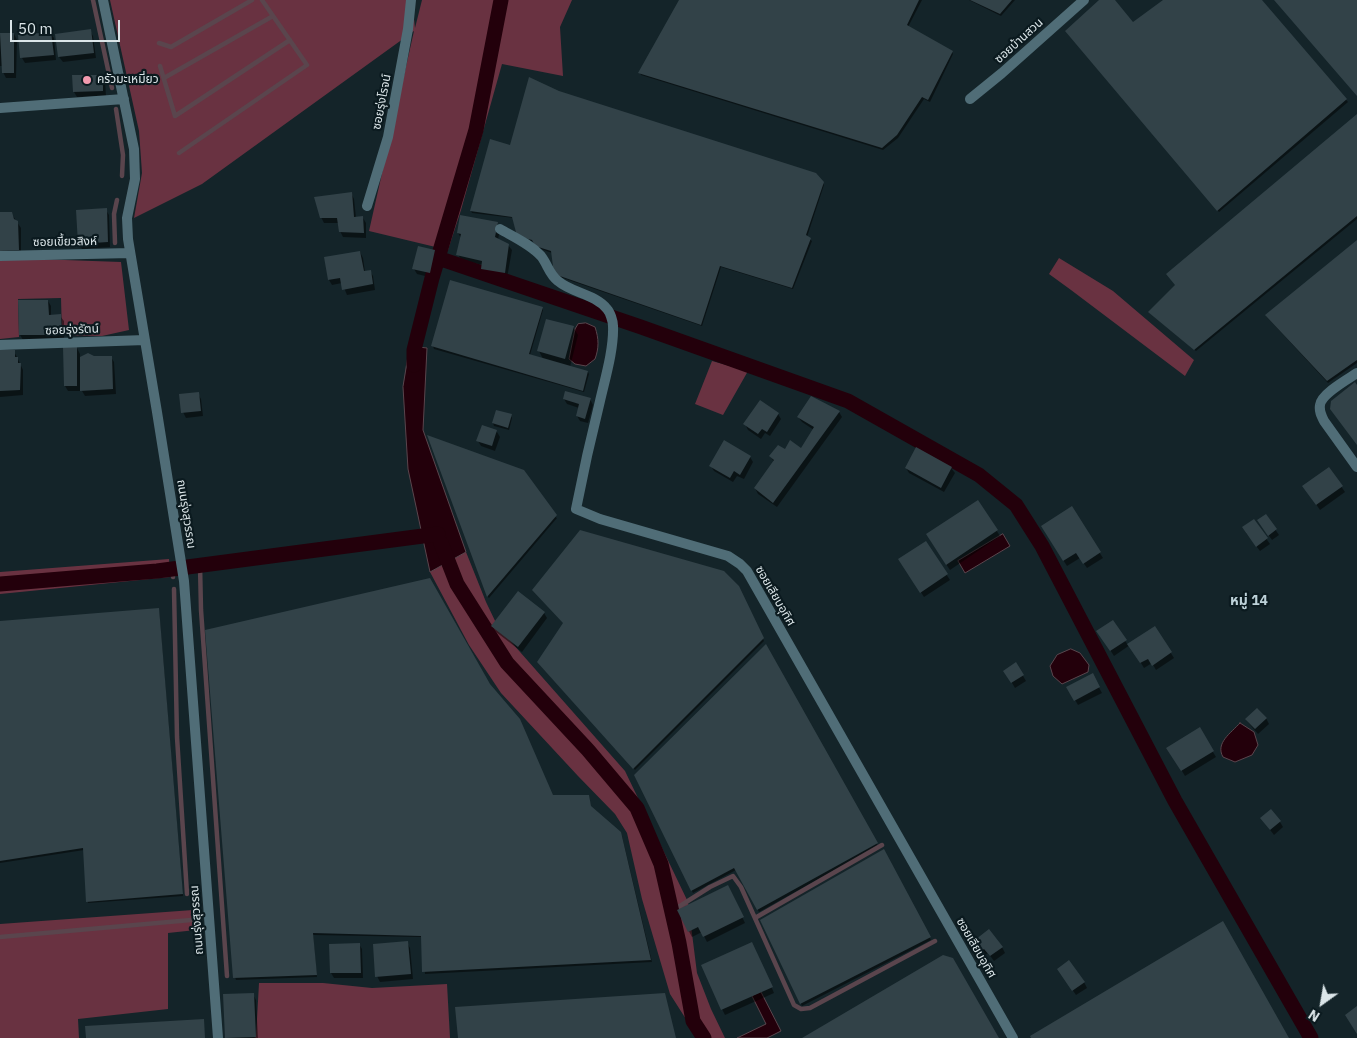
<!DOCTYPE html>
<html>
<head>
<meta charset="utf-8">
<style>
  body { margin:0 }
  #map { position:relative; width:1357px; height:1038px; overflow:hidden; background:#142429; font-family:"IBM Plex Sans",sans-serif }
  canvas { display:block }
  .north { position:absolute; left:1297px; top:978px; width:50px; height:50px; -webkit-text-stroke:4px #0b1a1f; paint-order:stroke; rotate:212deg; font-size:14px; font-weight:700; line-height:20px; text-align:center; color:#dbe5e8 }
  .north::after { content:''; display:block; margin:auto; width:18px; height:22px; background:#dbe5e8; clip-path:polygon(50% 0,100% 100%,50% 72%,0 100%) }
  .scale { position:absolute; left:10px; top:20px; width:110px; height:22px; box-sizing:border-box; border:2px solid #dbe5e8; border-top:0; padding-left:6px; font-size:15px; line-height:18px; white-space:nowrap; color:#dbe5e8; -webkit-text-stroke:4px #0b1a1f; paint-order:stroke }
</style>
</head>
<body>
<div id="map">
<canvas width="1357" height="1038"></canvas>
<div class="north">N</div>
<div class="scale">50 m</div>
</div>
<script>
const g = document.querySelector('canvas').getContext('2d');
g.lineJoin = 'round';
function paint(path, color) { g.fillStyle = color; g.fill(path, 'evenodd'); }
function strokePath(path, color, width, dash) { g.strokeStyle = color; g.lineWidth = width; g.lineCap = dash ? 'butt' : 'round'; g.setLineDash(dash || []); g.stroke(path); }
function drawText(font, color, halo, rows, align = 'center') {
  g.font = font + ' "IBM Plex Sans","Noto Sans Thai",sans-serif'; g.lineWidth = 4.5; g.setLineDash([]); g.textBaseline = 'middle'; g.strokeStyle = halo; g.fillStyle = color; for (const [text, x, y, turn = 0] of rows) {
    g.save(); g.translate(x, y); g.rotate((+turn || 0) * Math.PI / 180); g.textAlign = isNaN(turn) ? turn : align; if (halo) g.strokeText(text, 0, 0); g.fillText(text, 0, 0); g.restore();
  }
}
const green = new Path2D(`
  M110 0H412L415 28 422 0H572L560 27 563 76 502 64 461 210 448 250 369 231 414 31 202 184 134 218 142 173 139 131Z
  M1059 258 1113 291 1194 360 1185 376 1071 290 1049 274Z
  M37 259 121 262 129 330 102 336 62 335 61 298 18 299 19 337 0 339V260Z
  M712 361 748 371 723 415 695 404Z
  M466 552 486 602 498 627 625 771 688 902 697 973 711 1009 725 1038H698L670 994 642 899 627 833 615 814 578 776 501 693 469 645 430 572Z
  M169 559 170 577 0 594V572Z
  M193 910 196 930 168 933V1009L78 1019 79 1038H0V924Z
  M259 983H323L372 988 447 984 450 1038H254L256 1037Z`);
const water = new Path2D(`
  M586 323 595 327C599 339 599 348 595 359L586 366 575 364 569 359 575 329 578 324Z
  M410 346 427 348 423 430 466 552 430 572 408 469 403 387Z
  M1003 534 1010 546 965 573 958 561Z
  M1071 649 1080 653 1089 665 1088 672 1062 684 1053 676 1050 666 1057 655Z
  M1240 723 1254 732 1258 745 1252 755 1235 762 1223 757C1215 743 1231 733 1240 723Z
  M761 992 781 1031 767 1038H737L766 1024 752 996Z`);
const shadow = new Path2D(`
  M680 0H922L908 27 952 52 953 54 930 102 924 99 898 138 883 150 641 75 640 73Z
  M969 0H1015L1001 16Z
  M1101 0H1114L1133 24 1165 0H1261L1348 102 1219 212 1068 34Z
  M90 31 93 36 96 58 63 62 59 57Z
  M50 33 54 38 56 60 25 63 22 58Z
  M0 34H14L17 40 16 78H6L3 72V66H0Z
  M102 76 105 81 106 96 77 97 74 92 73 77Z
  M559 92 823 183 824 185 807 237 812 241 793 289 721 267 702 326 557 276 552 253 538 248 534 242 520 238 514 218 472 213 471 211 511 146Z
  M1357 116V219L1196 351 1151 314 1149 312Z
  M351 193 354 199 356 218H363L366 223V238L343 237 340 231 339 223H324L321 217Z
  M106 210 109 215 110 247 82 249 79 243Z
  M0 213H11L21 228V255L0 256Z
  M497 223 500 228 498 240 508 245 512 250 507 278 486 275 483 269V265L461 260 458 254 461 238 458 233Z
  M1357 242V363L1328 383 1266 316Z
  M435 251 438 256 433 278 417 274 414 269Z
  M360 252 363 258 365 272 370 271 373 276 375 290 347 295 342 283 332 285 329 280 325 258Z
  M48 301 51 306V316H60L64 321V340H23L20 335Z
  M542 308 543 310 530 355 543 359 539 351 573 327 578 335 570 367 588 372 589 374 584 392 434 349 433 346Z
  M77 348 80 354V358L88 354 94 357H111L114 362 116 394 85 396 82 391H68L65 386Z
  M0 352H14L17 357 23 370V395L0 397Z
  M198 394 201 399 203 416 186 418 183 412Z
  M564 399H590L593 405 588 423 580 421 577 416 579 408 567 404Z
  M839 412 842 417 777 507 758 494 755 488 774 462 771 457 785 451 801 450 814 430 802 422 798 417Z
  M778 414 781 419 770 436 765 433 761 439 748 430 745 424Z
  M511 416 512 418 509 430 494 426 493 423Z
  M497 432 500 437 495 451 481 446 478 441Z
  M429 437 557 518 489 598 488 597Z
  M917 448 951 468 955 473 944 492 909 473 906 468Z
  M750 457 753 462 744 479 737 476 733 482 714 471 711 466Z
  M1329 469 1345 492 1320 510 1307 491Z
  M978 502 1000 536 950 570 930 540Z
  M1071 508 1103 558 1087 568 1080 558 1067 566 1045 532Z
  M1266 516 1279 535 1272 540 1262 526Z
  M1253 520 1270 544 1260 551 1246 533Z
  M926 543 950 580 924 597 903 565Z
  M738 587 764 641 635 770 540 665Z
  M159 610 183 896 88 903 84 850 0 863V622Z
  M544 613 547 618 522 652 496 632 493 627Z
  M1155 628 1174 658 1156 670 1152 663 1144 668 1130 645 1114 656 1101 636 1125 641 1128 645Z
  M765 646 878 846 759 912 736 870 693 893 635 775Z
  M1016 664 1026 681 1015 688 1005 671Z
  M1092 675 1102 693 1078 705 1068 688Z
  M489 684 552 796H589L591 808 622 836 652 962 425 974 422 937 313 935 317 977 236 980 235 977Z
  M1266 718 1269 724 1258 734 1246 720Z
  M1199 729 1216 757 1185 776 1168 748Z
  M1261 818 1280 822 1283 827 1274 835Z
  M883 850 931 940 802 1006 762 921Z
  M730 892 745 923 707 942 702 932 692 937 678 911Z
  M407 943 410 948 413 979 380 982 377 976Z
  M359 944 362 949 363 978H334L331 973Z
  M1002 947 1005 953 994 961 988 953 982 958 976 949Z
  M755 949 774 993 725 1015 722 1009Z
  M1062 975 1084 982 1087 988 1076 995Z
  M253 994 256 1000 258 1038H227L225 995Z`);
const stream = new Path2D(`
  M93 0 112 88
  M159 43 171 47 252 0
  M160 66 175 116 290 40
  M164 78 273 16
  M116 109 123 155 122 176
  M179 153 307 65 262 0
  M115 243 114 214 117 200
  M200 565 201 610 227 976
  M172 569 173 577
  M174 589 177 737 187 894
  M672 911 710 887 733 876 741 887 794 1005 801 1009 810 1008 935 941
  M755 918 882 845
  M0 937 191 920`);
const canal = new Path2D(`
  M438 258 641 327 848 401 979 475 1016 505 1042 546 1175 801 1311 1038
  M414 365V350L432 278 476 130 501 0
  M441 543 457 584 507 663 588 750 637 808 661 864 679 943 693 1021 704 1038
  M0 584 157 571 438 534`);
const building = new Path2D(`
  M679 0H919L907 25 953 51 928 100 922 97 897 135 882 148 638 73Z
  M970 0H1012L1000 14Z
  M1099 0H1115L1133 22 1163 0H1262L1347 99 1217 211 1065 31Z
  M1274 0H1357V96Z
  M91 29 94 53 58 57 55 34Z
  M51 32 54 55 20 58 18 35Z
  M0 33H14V73H2Z
  M72 75H103V91L73 92Z
  M529 77 559 91 816 173 824 182 806 235 811 238 792 288 720 266 701 325 554 274 551 251 535 246 532 240 517 236 512 217 470 211 490 139 510 145Z
  M1357 114V216L1194 350 1148 312 1175 285 1166 274Z
  M352 192 354 217 363 216 364 233 339 232 337 218H320L314 197Z
  M107 208 108 242 78 244 76 210Z
  M0 212H12L14 219 18 221 19 250 0 251Z
  M460 215 498 222 495 237 509 244 505 273 481 269 482 261 456 255 461 234 457 233Z
  M1357 240V360L1327 381 1265 315Z
  M418 246 435 250 430 273 412 269Z
  M360 251 364 271 371 270 373 284 342 290 340 278 328 280 324 257Z
  M450 280 543 307 529 354 588 371 583 391 431 346Z
  M18 300H48L49 315 61 314 62 335H19Z
  M546 319 574 326 565 359 537 351Z
  M63 347H77V386H64Z
  M0 350H15V357H18V363H21L20 390 0 391Z
  M88 353 94 356H112L113 389 80 391V357Z
  M1355 382 1357 385V445L1330 409 1331 401Z
  M565 391 591 398 585 419 576 416 579 404 563 399Z
  M199 392 201 411 181 413 179 394Z
  M811 396 840 411 773 503 754 488 774 460 769 456 778 445 785 449 790 440 801 448 814 427 797 417Z
  M760 400 779 413 767 432 762 429 758 434 743 424Z
  M496 410 512 414 508 428 492 423Z
  M482 425 497 430 492 446 476 441Z
  M427 435 524 470 557 515 487 597Z
  M724 440 751 456 740 475 734 471 730 478 709 466Z
  M916 447 952 467 941 488 905 468Z
  M1329 467 1343 486 1316 505 1302 486Z
  M978 500 998 530 946 565 926 534Z
  M1072 506 1101 552 1083 564 1076 553 1063 561 1041 526Z
  M1266 514 1277 529 1268 536 1257 520Z
  M1254 519 1268 538 1256 547 1242 527Z
  M580 530 724 571 739 586 764 638 633 769 537 662 563 623 532 590Z
  M926 541 948 574 920 593 898 559Z
  M430 578 490 684 520 719 553 795H589L591 806 621 832 651 960 422 972 421 936 313 933 317 975 233 978 205 630Z
  M518 591 545 612 518 647 491 626Z
  M159 608 183 894 86 902 83 848 0 861V621Z
  M1113 620 1127 640 1110 651 1096 631Z
  M1155 626 1172 652 1152 666 1148 659 1140 663 1127 644Z
  M766 644 878 843 757 910 734 868 691 891 634 775Z
  M1016 662 1024 675 1011 683 1003 671Z
  M1093 673 1100 687 1074 701 1066 687Z
  M1257 708 1267 718 1255 729 1245 719Z
  M1200 727 1214 751 1181 771 1166 748Z
  M1271 809 1281 821 1270 830 1260 818Z
  M884 849 931 937 800 1004 760 920Z
  M728 885 744 917 703 937 698 927 688 932 677 910Z
  M1223 921 1289 1038H1031L1030 1036Z
  M989 929 1003 947 990 956 984 949 978 953 971 943Z
  M408 941 411 974 375 977 373 944Z
  M752 942 773 987 721 1010 701 965Z
  M360 943 361 973H330L329 944Z
  M943 955 953 958 999 1038H802Z
  M1069 960 1085 982 1072 991 1057 969Z
  M254 993 256 1037 225 1038 223 994Z
  M665 993 676 1038H458L455 1007Z
  M1357 1006V1034L1345 1015Z
  M204 1019 205 1038H86L85 1026Z`);
const street = new Path2D(`
  M103 0 134 149 135 179 127 218 128 239 157 412 184 581 218 1038
  M970 99 1002 73 1084 0
  M0 108 124 99
  M367 206 388 137 408 29 411 0
  M500 229C514 237 530 244 541 256 548 265 549 274 558 281 572 293 595 294 607 309 610 312 613 321 613 326 614 349 605 379 600 401 591 437 583 473 576 509L600 519 728 556 740 564 747 571 1013 1038
  M0 256 130 253
  M0 345 145 340
  M1357 373C1348 379 1321 394 1320 405 1319 411 1321 415 1324 421L1357 467`);
const markers = [
  [87,80,5,"#f29aae"]
];
const streetNames = [
  ["ซอยบ้านสวน",1019,41,-42],
  ["ซอยรุ่งโรจน์",382,102,-79],
  ["ซอยเขี้ยวสิงห์",65,242,-1],
  ["ซอยรุ่งรัตน์",72,330,-2],
  ["ถนนรุ่งสุวรรณ",186,514,81],
  ["ซอยเลียบอุทิศ",775,596,60],
  ["ถนนรุ่งสุวรรณ",197,920,-94],
  ["ซอยเลียบอุทิศ",976,948,60]
];
const poiNames = [
  ["ครัวมะเหมี่ยว",97,80]
];
const neighbourhoodNames = [
  ["หมู่ 14",1249,601]
];
paint(green, '#693241');
paint(water, '#23000b');
strokePath(water, '#5a454d', 1);
paint(shadow, '#0007');
strokePath(stream, '#5a454d', 4.5);
strokePath(canal, '#23000b', 15);
paint(building, '#324248');
strokePath(street, '#506d77', 10);
for (const [x, y, r, color] of markers) { const dot = new Path2D(); dot.arc(x, y, r, 0, 2 * Math.PI); g.fillStyle = color; g.fill(dot); strokePath(dot, '#0b1a1f', 2); }
drawText('12px', '#dbe5e8', '#0b1a1f', streetNames);
drawText('12px', '#dbe5e8', '#0b1a1f', poiNames, 'left');
drawText('bold 14px', '#bdd1d8', '#0b1a1f', neighbourhoodNames);
</script>
</body>
</html>
